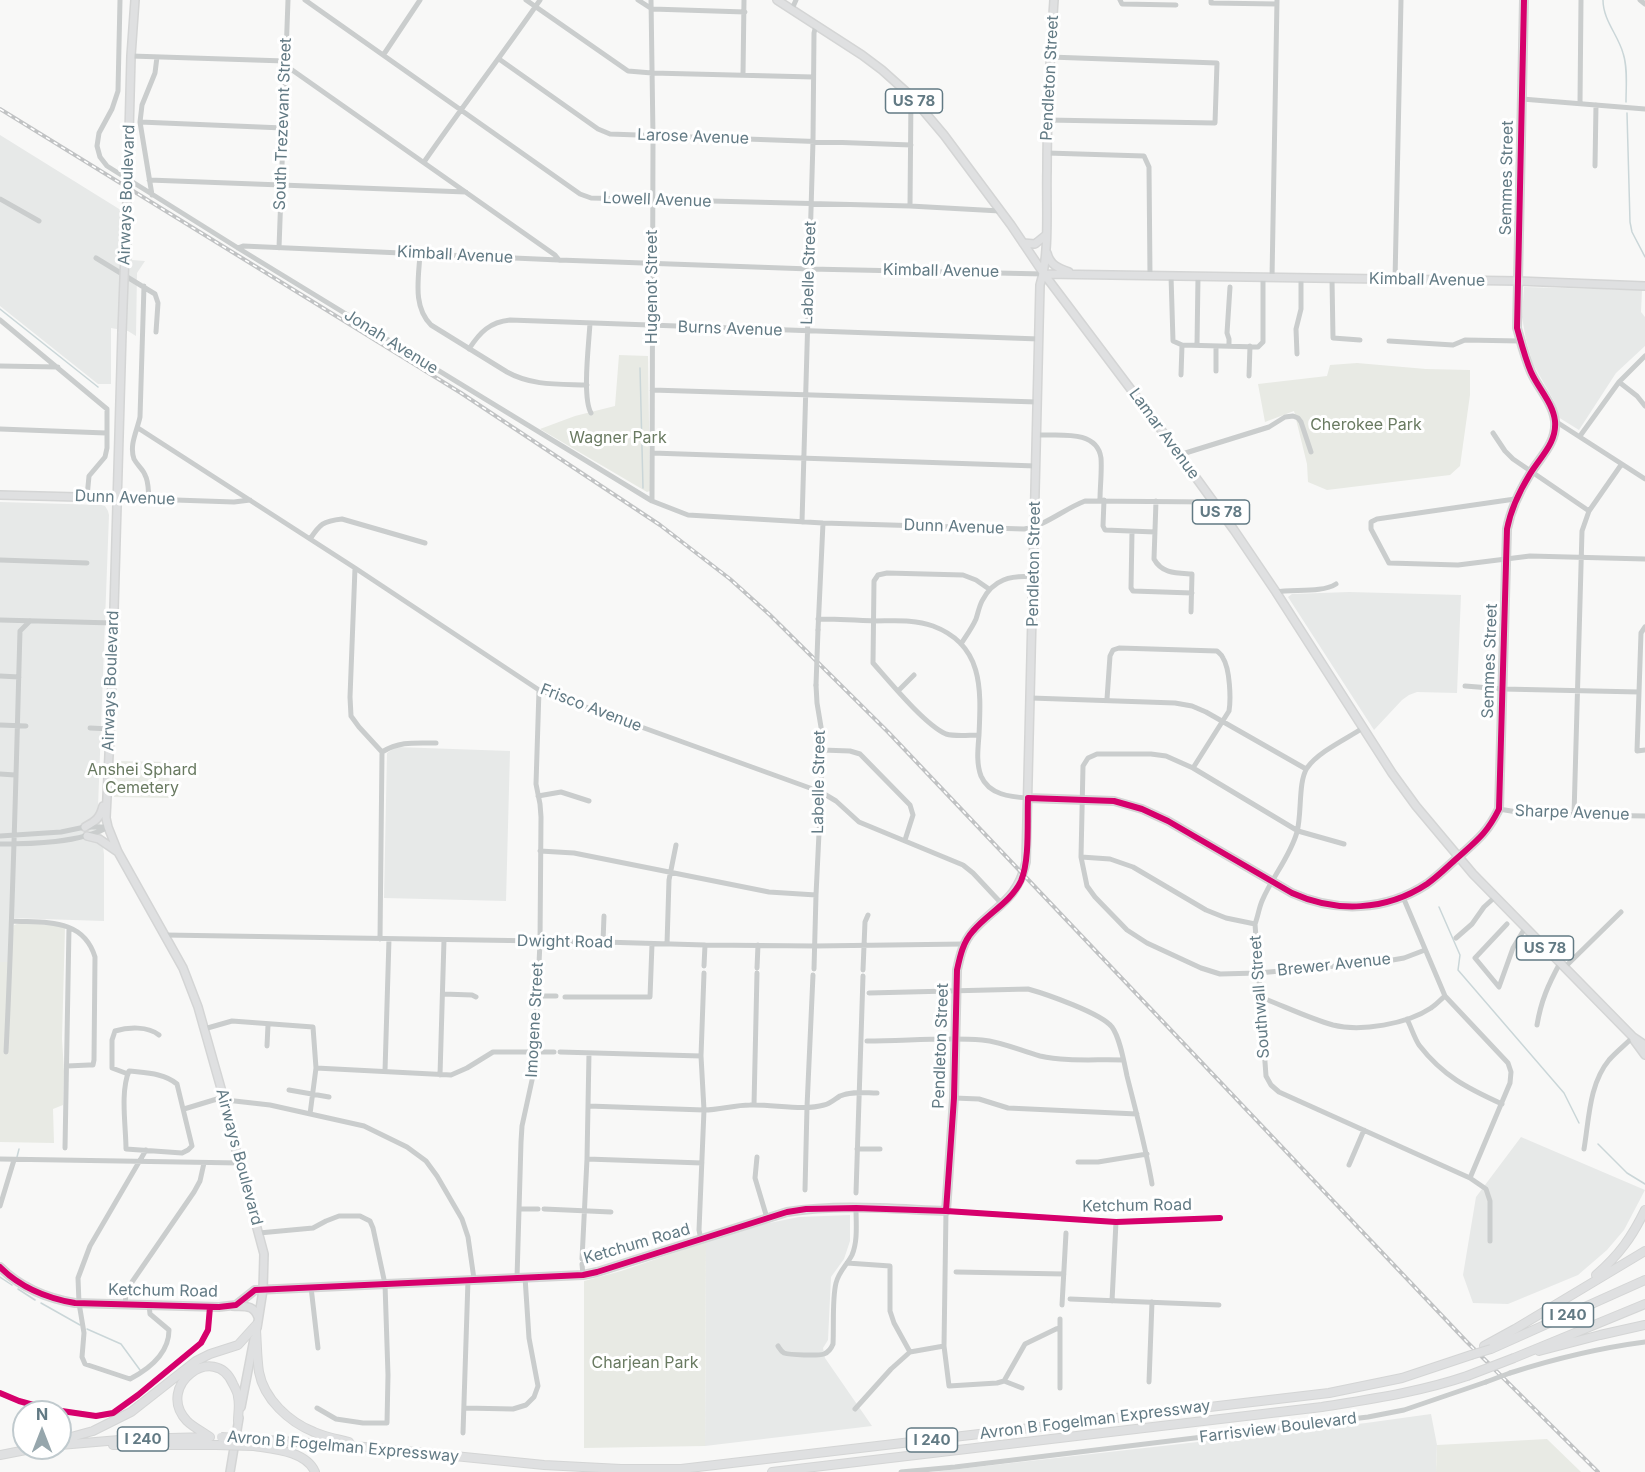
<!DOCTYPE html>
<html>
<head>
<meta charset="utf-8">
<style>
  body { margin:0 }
  #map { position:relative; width:1645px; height:1472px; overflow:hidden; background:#f8f8f7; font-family:Inter,sans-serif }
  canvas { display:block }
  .north { position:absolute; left:12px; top:1400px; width:60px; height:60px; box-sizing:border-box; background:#fff; border:2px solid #c0cace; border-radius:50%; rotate:0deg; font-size:16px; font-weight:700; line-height:24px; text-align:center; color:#627a84 }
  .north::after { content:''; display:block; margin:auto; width:21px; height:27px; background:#96a6ac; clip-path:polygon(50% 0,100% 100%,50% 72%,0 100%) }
</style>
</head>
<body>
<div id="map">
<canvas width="1645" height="1472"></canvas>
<div class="north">N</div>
</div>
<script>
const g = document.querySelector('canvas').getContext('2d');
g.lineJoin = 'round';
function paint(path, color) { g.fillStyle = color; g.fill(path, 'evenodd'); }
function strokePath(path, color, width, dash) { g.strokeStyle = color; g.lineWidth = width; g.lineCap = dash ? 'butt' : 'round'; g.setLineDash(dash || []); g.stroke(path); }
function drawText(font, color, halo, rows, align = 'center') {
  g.font = font + ' Inter,sans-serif'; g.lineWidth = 6; g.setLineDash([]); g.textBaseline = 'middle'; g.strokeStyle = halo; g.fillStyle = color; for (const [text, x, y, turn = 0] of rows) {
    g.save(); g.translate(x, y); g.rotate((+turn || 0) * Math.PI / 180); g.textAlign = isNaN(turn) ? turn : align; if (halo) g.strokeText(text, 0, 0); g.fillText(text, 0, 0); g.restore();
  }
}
const built = new Path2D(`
  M0 135 132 217V260L145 261 137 273 136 336 128 331 111 328V384H98L0 306Z
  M1524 287 1642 290 1641 312 1645 317V346L1616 373 1579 430 1558 417 1554 401 1533 364 1526 340 1522 317Z
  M0 502 101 505 105 506 108 511 109 515 98 807 104 854V921L10 918 9 962H0Z
  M1349 592 1461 595 1457 693 1417 692 1409 695 1402 700 1374 730 1288 597 1292 594Z
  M396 747 510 751 506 901 384 898 387 753Z
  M1521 1137 1645 1190 1624 1230 1607 1250 1578 1275 1508 1304 1473 1303 1463 1275 1476 1197Z
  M850 1215V1241L844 1259 831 1277 828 1340 823 1348 825 1358 872 1426 705 1446 706 1242 764 1224 799 1217Z
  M1431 1414 1437 1445 1436 1472H932L1366 1423Z`);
const green = new Path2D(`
  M619 355 648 356 650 491 647 492 540 429 575 416 615 406Z
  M1357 363 1426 369 1470 370V395L1460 466 1450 475 1327 490 1308 482 1307 464 1294 411 1265 422 1258 384 1327 376 1330 365Z
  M115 761 170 762 169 798 114 797Z
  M20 923 59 925 65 927 62 1039 64 1071 63 1105 53 1109 54 1143 0 1142V962H8L14 925Z
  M706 1242 705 1446 584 1448V1281L621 1271Z
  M1547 1439 1581 1472H1436L1437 1445Z`);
const stream = new Path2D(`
  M1603 0C1603 20 1618 35 1623 53 1628 68 1626 86 1626 102
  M1627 113 1630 222 1632 232 1645 257
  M0 309 98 387
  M640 368 643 488
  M1439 907 1460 955 1458 970 1564 1093 1579 1123
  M1598 1144 1627 1173 1645 1184
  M17 1157 19 1149
  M0 1277 12 1285
  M18 1289 35 1300
  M41 1303 80 1325
  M87 1329 121 1344 140 1370`);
const minor = new Path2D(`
  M120 0 118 91 112 109 99 133 97 146 100 157 107 166 238 248 652 501 688 515 823 523 1024 529C1045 526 1064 509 1085 501L1214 502
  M305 0 580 194 591 198 910 206 1000 211
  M526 0 628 71 652 73 813 77
  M638 0 652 9 745 12
  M651 0 653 136 652 501
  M1120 0 1122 4 1176 5
  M1211 0V3L1277 4
  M1640 0 1645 4
  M792 9 796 0
  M384 54 420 0
  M131 56 285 61
  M499 59 598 129 610 134 911 145
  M285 65 555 255 559 260
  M743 75 744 0
  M1522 99 1645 109
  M1580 103 1581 0
  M1047 120 1215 123 1217 63 1050 57
  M140 122 283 128
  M1047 153 1144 156 1149 167 1150 276
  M424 162C462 107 502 55 540 0
  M1595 166 1596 105
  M149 180 466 192
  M152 195 140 122 142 105 155 73 157 57
  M0 199 39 221
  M910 206 911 96
  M238 248 243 246 559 260 810 269 1044 274
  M279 248 288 0
  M420 253C419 277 412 306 431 325L507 372C532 386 559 384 587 385
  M96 258 155 294 158 303 156 332
  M1171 276 1173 341 1182 345 1258 347 1263 342V278
  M1272 278 1277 0
  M1332 279 1333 338 1360 340
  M1395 280 1401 0
  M144 286 140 417C137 431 129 445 134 459 137 465 143 469 145 475 149 482 148 491 149 499
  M0 320 107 409V448L105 457 89 476 87 497
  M590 323C589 343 582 397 591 413
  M1389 341 1453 345 1465 340 1520 341
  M1197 345 1198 277
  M1229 346V339L1227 333 1230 287
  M469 349C480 332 490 322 510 320L1039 339
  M1297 354 1296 329 1301 309V279
  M0 366 58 367
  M1216 371V346
  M1181 375 1182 345
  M1249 376 1250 346
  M1619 382 1637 396 1645 406
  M652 390 1037 402
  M1555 421 1645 479
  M138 428 355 568 539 690 821 792 836 801 859 822 963 865 973 873 1002 904
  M0 429 106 433
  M1493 433 1505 451 1513 459 1589 511
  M1037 435C1058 436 1097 429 1101 458 1102 471 1100 487 1100 500
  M1580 436 1619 382 1645 356
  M652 453 1036 466
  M1179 455 1269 427 1285 417 1293 416 1298 418 1301 422 1311 452
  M117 498 234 502 250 500
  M1515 499 1377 519 1371 522V529L1389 563 1458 565 1530 556 1645 559
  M1104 500 1103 526 1105 530 1155 532
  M1156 501 1154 559C1162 574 1177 573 1192 574L1191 612
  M802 522 813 141 814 33 816 25
  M1132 532 1131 588 1133 591 1192 593
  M310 539C320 524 323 521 342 519L425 543
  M0 560 87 563
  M355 568 350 697 351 716 359 727 382 752 380 939
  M1276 592C1294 589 1322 593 1336 584
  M818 619C837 619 855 620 874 621 894 621 914 619 933 626 984 645 981 690 979 735 978 748 976 763 981 776 989 795 1011 797 1028 798
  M0 620 113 623
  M1645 627 1641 633 1637 751 1645 750
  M818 630 823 523
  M961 644C966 636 972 628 976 619 978 613 979 607 982 601 993 579 1011 575 1034 577
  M0 676 19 677
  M1465 686 1503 689 1639 692
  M898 691 914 675
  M1031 698 1175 703 1192 706 1206 712 1306 769
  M1107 699 1110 656 1113 650 1119 648 1217 651C1219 653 1222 655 1223 658 1230 669 1231 699 1229 711L1193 768
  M0 725 26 726
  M90 728 110 729
  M1363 728C1346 739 1318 752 1307 768 1298 782 1302 814 1297 832 1290 857 1272 877 1262 901 1259 908 1258 916 1255 924L1266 1076 1271 1085 1279 1092 1470 1178 1486 1189 1490 1201V1241
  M979 735C969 735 956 737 946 734 925 725 889 681 873 663L874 581 878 575 887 573 963 575 976 580 989 589
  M822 750 850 751 860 754 910 805 913 815 905 840
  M382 752C400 741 415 743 436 743
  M0 774 15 775
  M538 796 561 792 589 801
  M1499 809 1529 814 1645 816
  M1574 815 1582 531 1589 511 1621 465
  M0 836 61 832 85 827H106
  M0 844C32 844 80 843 108 827
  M1344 844 1298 831 1193 768 1166 756 1151 754H1097L1088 758 1083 766 1081 857 1087 886 1095 897 1127 930 1147 943 1201 968 1220 974 1258 973 1381 962 1404 958 1425 950
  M540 851 574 853 769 892 816 895
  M1081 857 1110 859 1133 867 1206 910 1226 918 1255 924
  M1403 897 1445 996 1508 1063 1511 1072 1510 1083 1470 1178
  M13 921C46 923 83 918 95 957L94 1060 93 1065H89L67 1066
  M1507 924 1475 958 1499 987 1513 948 1525 928
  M165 935 603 942 705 945 815 946 964 944
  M1456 938 1472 924 1484 907 1495 897
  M603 942 604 916
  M667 944 669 880 676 845
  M704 966 705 945
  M757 968 758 945
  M1564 968 1621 912
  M814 969 816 895 821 792 822 733 817 703 816 685
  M863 970 865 922 868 915
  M869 993 1028 989C1046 994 1101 1013 1112 1027 1120 1038 1124 1062 1127 1076 1136 1112 1146 1148 1152 1184
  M443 994 472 995 476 997
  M536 996H556
  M565 997H650L652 944
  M1260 997C1284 1006 1308 1018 1333 1025 1361 1032 1407 1024 1431 1008 1436 1005 1440 1000 1445 996
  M1407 1019C1411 1027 1414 1037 1419 1045 1443 1076 1467 1088 1502 1104
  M1537 1025C1541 1001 1548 985 1560 963
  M204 1029 232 1021 313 1027 316 1068 310 1114
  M867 1041C905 1041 944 1037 982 1040 1003 1042 1021 1051 1040 1056 1066 1062 1097 1059 1123 1060
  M267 1046 268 1025
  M6 1052C13 912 16 772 20 631L30 621
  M560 1052 701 1056
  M316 1068 451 1075 467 1068 493 1052H554
  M129 1071C146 1073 164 1073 177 1084L192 1146 188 1150 182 1153 126 1149C126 1127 120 1092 129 1071Z
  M385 1071 389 939
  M128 1074 112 1068V1040L115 1031C128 1027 148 1026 159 1035
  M440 1075 444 940
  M289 1090 329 1097
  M954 1098 979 1099 1008 1108 1137 1114
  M754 1105 757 973
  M588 1106 704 1110C720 1110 734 1105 750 1105 772 1104 804 1111 824 1105 830 1104 835 1099 840 1096 851 1091 865 1093 877 1093
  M184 1109 217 1099 270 1105 364 1126 407 1147 426 1161 437 1176 462 1219 468 1237 474 1279
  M65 1148 69 928
  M857 1149H880
  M1584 1149C1589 1120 1589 1084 1609 1060 1616 1052 1625 1045 1633 1037
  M146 1150 90 1246 78 1278 79 1303 84 1333 82 1357 85 1364 130 1379C149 1369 169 1354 169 1330L150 1314 149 1305
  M757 1157 755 1178 767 1218
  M0 1159 240 1163
  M587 1159 702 1163
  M1078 1162H1098L1147 1154
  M1349 1165 1364 1130
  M805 1190 807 1107 813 975
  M856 1193 863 976
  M0 1206 14 1160
  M519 1209H538
  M544 1209 611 1212
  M259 1233 313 1228 326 1221 339 1216H360L370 1221 373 1228 385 1284 388 1375 387 1423H363L336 1419 317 1408
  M701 1240 699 1230 704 1110 701 1056 704 973
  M582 1259 587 1159 589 1053
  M847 1263 890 1266V1311L894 1323 910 1352
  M582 1264 583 1275
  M956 1272 1064 1274
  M517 1278 521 1142 522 1126 534 1071 540 942 541 817 540 804 536 784 539 690
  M311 1287 318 1348
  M1070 1299 1219 1305
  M1112 1301 1116 1222
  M125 1304 126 1295 132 1282 194 1192 200 1181 204 1163
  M1062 1305 1066 1233
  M1060 1319V1388
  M1060 1328 1056 1329 1025 1344 1004 1381 997 1383 949 1386 944 1346 946 1211 1116 1222 1220 1218
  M778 1346C780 1349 781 1351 784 1353 790 1355 818 1356 824 1354 829 1352 831 1349 833 1344 834 1326 832 1299 836 1283 839 1271 847 1265 852 1255 858 1241 856 1223 856 1208
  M1510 1373C1554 1359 1599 1348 1645 1342
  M1004 1381 1022 1388
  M1149 1382 1152 1302
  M0 1393 19 1401 48 1409 96 1416 113 1413 138 1395 201 1343 208 1330 210 1307
  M464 1408 513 1409 526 1405 534 1397 538 1386 529 1338 525 1277
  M855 1409 891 1369 910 1352 944 1346
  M463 1433 468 1280
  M901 1472 955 1467 1368 1417 1404 1410 1486 1382`);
const major = new Path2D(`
  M777 0 862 55 882 70 911 96 944 135 1011 225 1044 274 1154 420 1234 530 1276 592 1392 773 1416 806 1473 874 1633 1037 1645 1045
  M128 173 131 56 135 0
  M1023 243 1035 244 1046 235
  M1047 253C1050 265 1058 268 1069 272
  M1044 274 1518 281 1645 286
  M122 332 111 713 106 818 108 827 118 852 183 968 198 1007 224 1099 232 1135 264 1254 263 1290 257 1328
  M0 495 117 498
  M1028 798 1114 801 1142 809 1168 821 1292 893C1336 913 1386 911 1427 884 1437 877 1446 868 1455 860 1476 841 1486 835 1499 809L1507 529C1511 508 1519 492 1530 474 1540 457 1557 443 1555 421 1553 403 1538 388 1531 372 1525 358 1521 342 1517 328L1524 0
  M85 827C96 821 100 818 103 806
  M87 836 99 839 118 852
  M1634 1040 1645 1055
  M0 1267C21 1288 46 1298 75 1303L219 1307 236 1305 255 1290 583 1275 597 1272 787 1212C839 1204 893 1209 946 1211L954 1098 957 970C960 956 963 942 973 931 996 905 1017 901 1026 862L1040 285C1050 254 1046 205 1047 171 1047 114 1050 57 1054 0
  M232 1306C245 1307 253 1304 258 1317
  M241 1407 254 1339
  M230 1472 239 1418`);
const highway = new Path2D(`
  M1596 1275C1619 1255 1632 1237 1645 1210
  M256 1330C257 1344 257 1359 259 1372 264 1399 289 1422 314 1432 325 1437 337 1439 349 1442
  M1484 1346 1515 1329 1645 1251
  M1491 1349 1645 1280
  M1539 1351 1600 1335 1645 1325
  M1514 1358 1645 1304
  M210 1437C203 1432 193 1427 187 1421 154 1386 215 1341 233 1384 235 1388 238 1393 238 1397 240 1405 238 1413 238 1421
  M254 1439 365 1447 544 1465 621 1469H681L1329 1393 1402 1378 1471 1355
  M60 1440 93 1431 131 1412 196 1361 210 1354 238 1345 257 1324
  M60 1445 131 1439 210 1437
  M113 1445H216
  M254 1446C273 1449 306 1451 315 1472
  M0 1455 36 1448
  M772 1472 1322 1407C1371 1399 1420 1392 1467 1376`);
const rail = new Path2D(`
  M0 109 461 393 660 525 730 579 770 615 888 732 1466 1341 1598 1472`);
const minorBridge = new Path2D(`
  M816 685 818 630
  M1486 1382 1510 1373`);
const majorBridge = new Path2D(`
  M122 332 128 173`);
const highwayBridge = new Path2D(`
  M1471 1355 1491 1349
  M1467 1376 1514 1358
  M221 1437 254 1439
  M216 1445 254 1446`);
const cycleway = new Path2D(`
  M946 1211 954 1098 957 970C960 956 963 942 973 931 987 914 1011 902 1021 881 1030 860 1027 821 1028 798L1114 801 1142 809 1168 821 1292 893C1336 913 1386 911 1427 884 1437 877 1446 868 1455 860 1476 841 1486 835 1499 809L1507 529C1511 508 1519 492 1530 474 1540 457 1557 443 1555 421 1553 403 1538 388 1531 372 1525 358 1521 342 1517 328L1524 0
  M0 1267C21 1288 46 1298 75 1303L219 1307 236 1305 255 1290 583 1275 597 1272 787 1212 806 1209 856 1208 946 1211 1116 1222 1220 1218
  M0 1393 19 1401 48 1409 96 1416 113 1413 138 1395 201 1343 208 1330 210 1307`);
const shields = [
  [914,101,57],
  [1221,512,57],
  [1545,948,57],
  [1568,1315,51],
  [143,1439,51],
  [932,1440,51]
];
const shieldNames = [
  ["US 78",914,101],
  ["US 78",1221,512],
  ["US 78",1545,948],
  ["I 240",1568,1315],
  ["I 240",143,1439],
  ["I 240",932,1440]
];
const streetNames = [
  ["Pendleton Street",1050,78,-87],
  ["South Trezevant Street",283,124,-88],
  ["Larose Avenue",693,137,2],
  ["Semmes Street",1507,178,-89],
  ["Airways Boulevard",127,195,-88],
  ["Lowell Avenue",657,200,2],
  ["Kimball Avenue",455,255,3],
  ["Kimball Avenue",941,271,1],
  ["Labelle Street",809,273,-88],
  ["Kimball Avenue",1427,280,1],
  ["Hugenot Street",652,287,-90],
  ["Burns Avenue",730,329,2],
  ["Jonah Avenue",391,342,32],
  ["Lamar Avenue",1164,434,54],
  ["Dunn Avenue",125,498,2],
  ["Dunn Avenue",954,527,2],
  ["Pendleton Street",1034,564,-89],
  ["Semmes Street",1490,661,-88],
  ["Airways Boulevard",111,681,-88],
  ["Frisco Avenue",591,708,21],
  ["Labelle Street",819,782,-89],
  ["Sharpe Avenue",1572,813,2],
  ["Dwight Road",565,942,1],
  ["Brewer Avenue",1334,965,-6],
  ["Southwall Street",1260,997,-94],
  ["Imogene Street",535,1020,-87],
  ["Pendleton Street",941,1046,-88],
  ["Airways Boulevard",239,1157,75],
  ["Ketchum Road",1137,1206,-1],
  ["Ketchum Road",637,1244,-16],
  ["Ketchum Road",163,1291,1],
  ["Avron B Fogelman Expressway",1095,1420,-7],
  ["Farrisview Boulevard",1278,1428,-7],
  ["Avron B Fogelman Expressway",343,1447,5]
];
const parkNames = [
  ["Cherokee Park",1366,425],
  ["Wagner Park",618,438],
  ["Anshei Sphard",142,770],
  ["Cemetery",142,788],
  ["Charjean Park",645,1363]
];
paint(built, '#e7e9e8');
paint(green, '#e8eae4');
strokePath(stream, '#cad6d8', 1.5);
strokePath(major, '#d4d5d5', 10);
strokePath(highway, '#d4d5d5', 10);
strokePath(minor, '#cacdcd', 5);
strokePath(major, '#dfe0e1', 7);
strokePath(highway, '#dfe0e1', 8);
strokePath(rail, '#c1c3c4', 4);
strokePath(rail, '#fff', 1.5, [4.5]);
strokePath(majorBridge, '#d4d5d5', 10, []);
strokePath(highwayBridge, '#d4d5d5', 10, []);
strokePath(minorBridge, '#cacdcd', 5);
strokePath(majorBridge, '#dfe0e1', 7);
strokePath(highwayBridge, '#dfe0e1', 8);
strokePath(cycleway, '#d6006c', 6);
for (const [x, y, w] of shields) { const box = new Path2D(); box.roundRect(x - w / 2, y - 12, w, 24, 4.5); g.fillStyle = '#fff'; g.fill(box); strokePath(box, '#627a84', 1.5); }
drawText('bold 15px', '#627a84', null, shieldNames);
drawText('16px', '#627a84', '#fff', streetNames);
drawText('16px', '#697a61', '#fff', parkNames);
</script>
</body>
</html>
